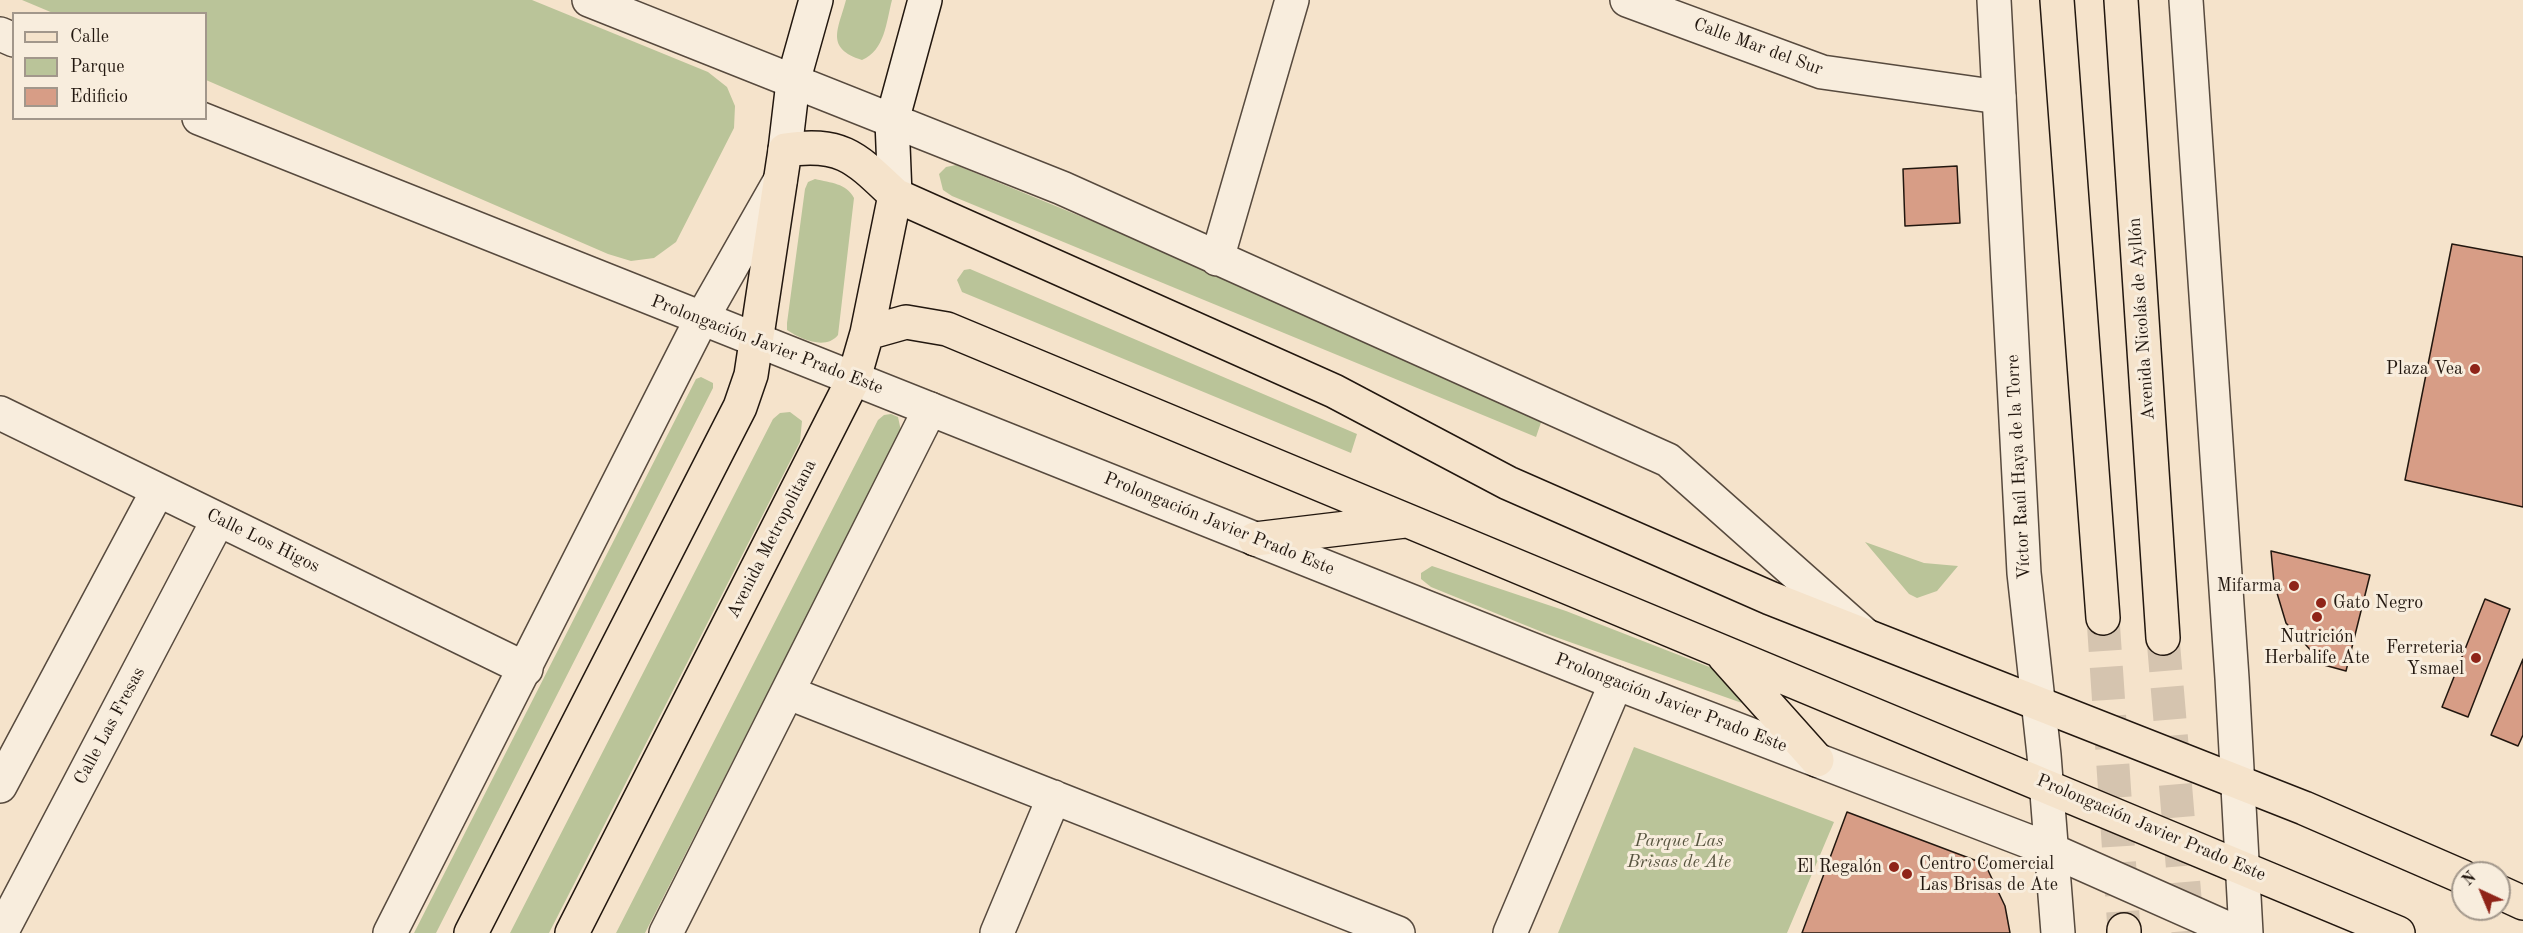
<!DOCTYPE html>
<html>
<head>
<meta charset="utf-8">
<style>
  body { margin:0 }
  #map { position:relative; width:2523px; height:933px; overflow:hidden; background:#f5e3cb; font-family:"Old Standard TT",serif }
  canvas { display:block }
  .legend { position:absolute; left:12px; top:12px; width:195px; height:108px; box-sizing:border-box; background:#f8eddd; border:2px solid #a2978b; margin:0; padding:8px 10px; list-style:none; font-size:18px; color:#22170f }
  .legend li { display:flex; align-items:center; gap:12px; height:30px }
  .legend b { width:30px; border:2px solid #a2978b }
  .north { position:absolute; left:2451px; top:861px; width:60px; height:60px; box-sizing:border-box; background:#f8eddd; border:2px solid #a2978b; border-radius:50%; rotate:316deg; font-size:16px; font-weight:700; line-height:24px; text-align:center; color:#22170f }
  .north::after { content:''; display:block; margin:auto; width:21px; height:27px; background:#8f2418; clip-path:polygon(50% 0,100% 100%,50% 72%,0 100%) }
</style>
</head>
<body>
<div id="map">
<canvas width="2523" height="933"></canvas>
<ul class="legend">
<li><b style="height:8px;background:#f5e3cb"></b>Calle</li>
<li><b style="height:16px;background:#bac499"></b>Parque</li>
<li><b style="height:16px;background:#d79d86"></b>Edificio</li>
</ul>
<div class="north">N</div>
</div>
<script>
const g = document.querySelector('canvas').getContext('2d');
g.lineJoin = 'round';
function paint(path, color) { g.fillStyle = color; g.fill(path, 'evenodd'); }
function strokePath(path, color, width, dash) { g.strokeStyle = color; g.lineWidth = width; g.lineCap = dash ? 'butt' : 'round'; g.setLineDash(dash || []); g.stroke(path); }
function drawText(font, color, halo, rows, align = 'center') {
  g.font = font + ' "Old Standard TT",serif'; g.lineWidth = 6; g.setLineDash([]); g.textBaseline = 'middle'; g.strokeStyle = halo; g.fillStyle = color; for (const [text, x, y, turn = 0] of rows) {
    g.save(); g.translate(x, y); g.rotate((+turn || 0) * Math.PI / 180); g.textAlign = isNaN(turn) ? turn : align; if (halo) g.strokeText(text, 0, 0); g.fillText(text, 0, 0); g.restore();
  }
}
const green = new Path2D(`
  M22 0H532L708 72 727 87 735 106 734 128 676 242 654 258 631 261 608 254 206 80V14L53 13Z
  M846 0H892C886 23 885 50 862 60 825 48 838 30 846 0Z
  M956 165 1546 408 1536 437 952 196 943 190 939 174 946 167Z
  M815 179C831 183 846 183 854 198L838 335C826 350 802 340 787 330V323L805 189 808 182Z
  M970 269 1357 434 1351 453 962 292 957 280 964 270Z
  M701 377 713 383V388L436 933H414L696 379Z
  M790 412 802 421 800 442 549 933H510L773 419 780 413Z
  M891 414 898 417 901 431 645 933H616L878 420 884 415Z
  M1865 542 1924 563 1958 566 1937 591 1917 598 1909 594Z
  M1432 566 1566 611 1712 668 1742 703 1547 634 1431 587 1421 579V573Z
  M1634 747 1834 822 1787 933H1558Z`);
const building = new Path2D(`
  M1957 166 1960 223 1905 226 1903 169Z
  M2452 244 2523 257V507L2405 480Z
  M2271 551 2370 575 2346 671 2324 665 2286 623 2274 583Z
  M2485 599 2510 609 2468 717 2442 707Z
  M2523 659V735L2518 746 2491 735Z
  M1847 812 1985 864 2005 906 2010 933H1802Z`);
const primaryTunnel = new Path2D(`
  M2103 618 2124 930
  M2163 638 2188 933`);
const minor = new Path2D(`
  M589 0 1062 188 1668 460 1864 634
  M1627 0 1822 72 1999 97
  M0 34 14 40
  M199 118 930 409
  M1217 259 1292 0
  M0 413 526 669
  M789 693 1398 933
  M0 786 158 490
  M1 933 218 520
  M997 933 1054 797
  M1510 933 1616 683`);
const tertiary = new Path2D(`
  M1994 0 2024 573 2044 755 2058 933
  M2186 0 2232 678 2246 933
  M390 933 701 320 780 181
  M666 933 930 409 1616 683 2051 850 2238 933`);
const secondary = new Path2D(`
  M785 150 793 82 816 0
  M895 195 892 121 925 0`);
const primary = new Path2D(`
  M2057 0 2103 618
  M2121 0 2163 638
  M867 333 906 322 947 329 2398 933
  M1255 539 1405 521
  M1724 656 1817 760
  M2499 892 2523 903
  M2124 930V933
  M471 933 740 407 751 375 785 150C842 142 855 157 895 195L1334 391 1508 483 1770 598 2304 808 2463 877
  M572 933 854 378 867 333 895 195`);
const markers = [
  [2475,369,6,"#8f2418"],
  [2294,586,6,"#8f2418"],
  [2321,603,6,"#8f2418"],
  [2317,617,6,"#8f2418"],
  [2476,658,6,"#8f2418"],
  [1894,867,6,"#8f2418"],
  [1907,874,6,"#8f2418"]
];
const streetNames = [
  ["Calle Mar del Sur",1758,47,20],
  ["Avenida Nicolás de Ayllón",2142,319,-94],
  ["Prolongación Javier Prado Este",767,345,21],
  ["Víctor Raúl Haya de la Torre",2019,467,-93],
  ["Prolongación Javier Prado Este",1219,524,22],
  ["Avenida Metropolitana",772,539,-63],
  ["Calle Los Higos",263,541,26],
  ["Prolongación Javier Prado Este",1671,703,21],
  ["Calle Las Fresas",110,726,-62],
  ["Prolongación Javier Prado Este",2151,828,23]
];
const poiNames = [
  ["Plaza Vea",2463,369],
  ["Mifarma",2282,586],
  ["Gato Negro",2333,603,"left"],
  ["Nutrición",2317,637,"center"],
  ["Herbalife Ate",2317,658,"center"],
  ["Ferreteria",2464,648],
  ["Ysmael",2464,669],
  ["Centro Comercial",1919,864,"left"],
  ["Las Brisas de Ate",1919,885,"left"],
  ["El Regalón",1882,867]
];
const parkNames = [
  ["Parque Las",1679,841],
  ["Brisas de Ate",1679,862]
];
paint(green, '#bac499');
paint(building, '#d79d86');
strokePath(building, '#22170f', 1.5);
strokePath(primaryTunnel, '#d5c4af', 33, [33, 16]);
strokePath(minor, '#574a3e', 36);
strokePath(tertiary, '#574a3e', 36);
strokePath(secondary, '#22170f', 36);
strokePath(primary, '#22170f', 36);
strokePath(minor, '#f8eddd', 33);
strokePath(tertiary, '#f8eddd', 33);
strokePath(secondary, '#f8eddd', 33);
strokePath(primary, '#f5e3cb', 33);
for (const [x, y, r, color] of markers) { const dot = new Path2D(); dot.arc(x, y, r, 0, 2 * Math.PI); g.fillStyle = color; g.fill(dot); strokePath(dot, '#f8eddd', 2); }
drawText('18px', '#22170f', '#f8eddd', streetNames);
drawText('18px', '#22170f', '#f8eddd', poiNames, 'right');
drawText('italic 18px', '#57543f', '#f8eddd', parkNames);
</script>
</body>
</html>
